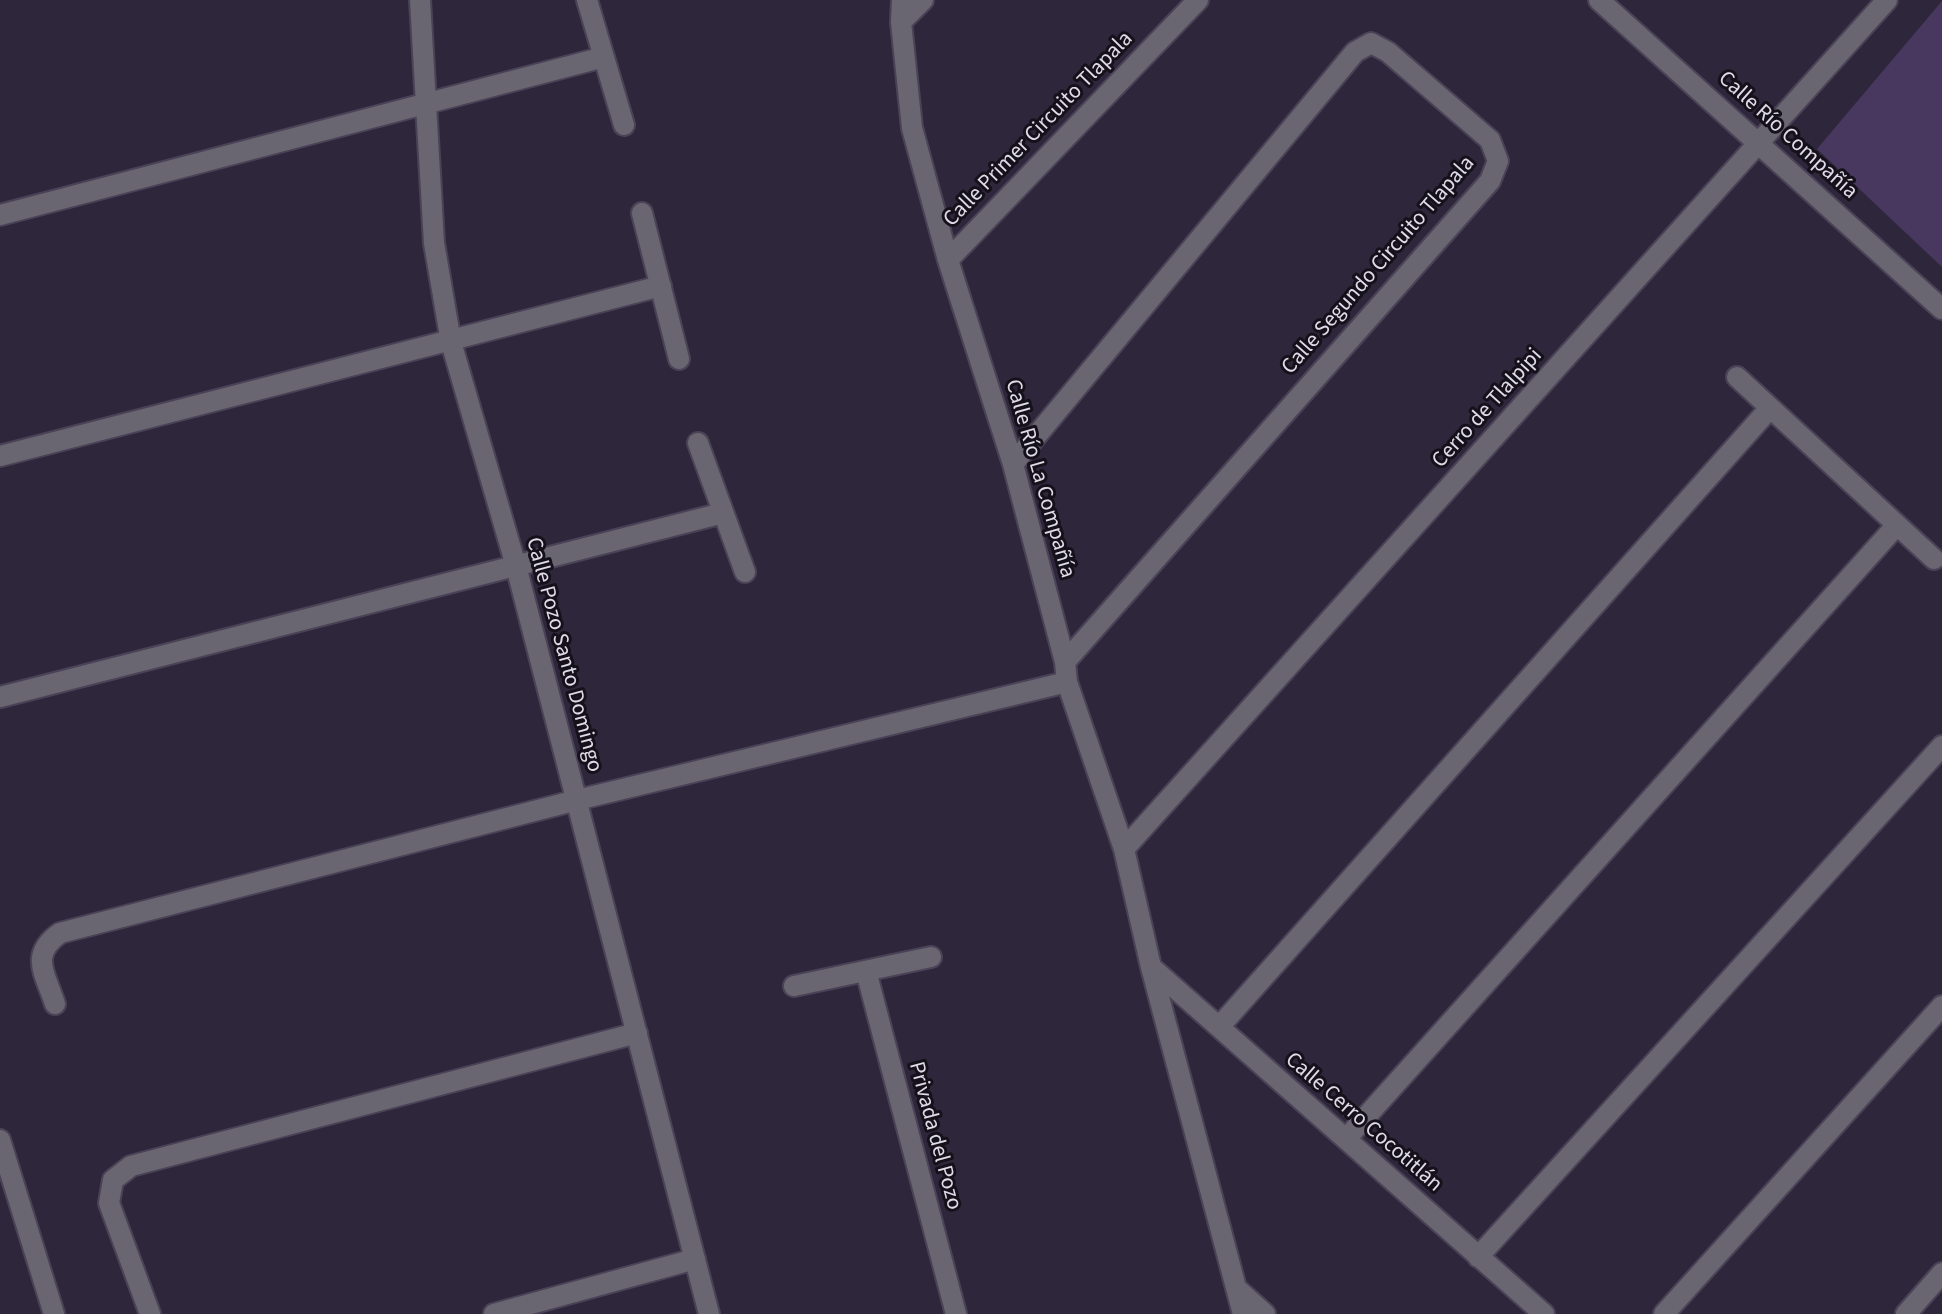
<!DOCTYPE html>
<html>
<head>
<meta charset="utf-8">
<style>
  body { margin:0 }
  canvas { display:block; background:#2e263b }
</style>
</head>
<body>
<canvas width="1942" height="1314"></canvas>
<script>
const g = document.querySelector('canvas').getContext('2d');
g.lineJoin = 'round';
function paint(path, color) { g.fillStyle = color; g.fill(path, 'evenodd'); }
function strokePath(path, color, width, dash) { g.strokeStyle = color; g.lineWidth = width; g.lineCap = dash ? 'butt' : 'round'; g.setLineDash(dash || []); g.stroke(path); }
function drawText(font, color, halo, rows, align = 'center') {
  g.font = font + ' "Source Sans 3",sans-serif'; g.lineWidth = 6; g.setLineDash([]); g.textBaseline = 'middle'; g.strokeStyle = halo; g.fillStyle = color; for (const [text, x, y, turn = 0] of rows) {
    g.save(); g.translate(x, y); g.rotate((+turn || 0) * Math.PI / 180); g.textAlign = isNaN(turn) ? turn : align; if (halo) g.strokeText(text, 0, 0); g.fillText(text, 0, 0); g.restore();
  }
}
const green = new Path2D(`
  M1942 1V267L1817 149Z`);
const minor = new Path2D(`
  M420 0 434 243 451 342 516 566 709 1314
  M587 0 624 125
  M902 0 901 22 912 128 948 260 1013 464 1065 662 1067 682 1124 849 1151 967 1243 1314
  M1599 0 1942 309
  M901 22 923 0
  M642 213 679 359
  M0 215 604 57
  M948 260 1198 0
  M1737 377 1934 559
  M698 443 745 572
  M0 456 661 286
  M1013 464 1355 52 1371 43 1388 52 1490 140 1498 161 1490 181 1065 662
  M0 697 723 513
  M1124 849 1887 0
  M1151 967 1544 1314
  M866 971 956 1314
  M794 986 931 957
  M55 1004C45 973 29 955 60 933L577 800 1067 682
  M1219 1027 1770 408
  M1346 1139 1896 526
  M0 1140 54 1314
  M1478 1257 1942 746
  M1236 1288 1265 1314
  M150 1314 109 1203 113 1180 131 1166 637 1033
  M494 1314 695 1259
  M1664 1314 1942 1006
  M1906 1314 1942 1273`);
const streetNames = [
  ["Calle Primer Circuito Tlapala",1039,130,-46],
  ["Calle Río Compañía",1787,136,42],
  ["Calle Segundo Circuito Tlapala",1379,266,-49],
  ["Cerro de Tlalpipi",1488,409,-48],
  ["Calle Río La Compañía",1039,479,74],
  ["Calle Pozo Santo Domingo",563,655,75],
  ["Calle Cerro Cocotitlán",1363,1123,41],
  ["Privada del Pozo",934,1136,75]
];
paint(green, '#483860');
strokePath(minor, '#4a4357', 24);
strokePath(minor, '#6a6671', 20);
drawText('22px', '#e0dbe9', '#15111b', streetNames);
</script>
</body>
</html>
